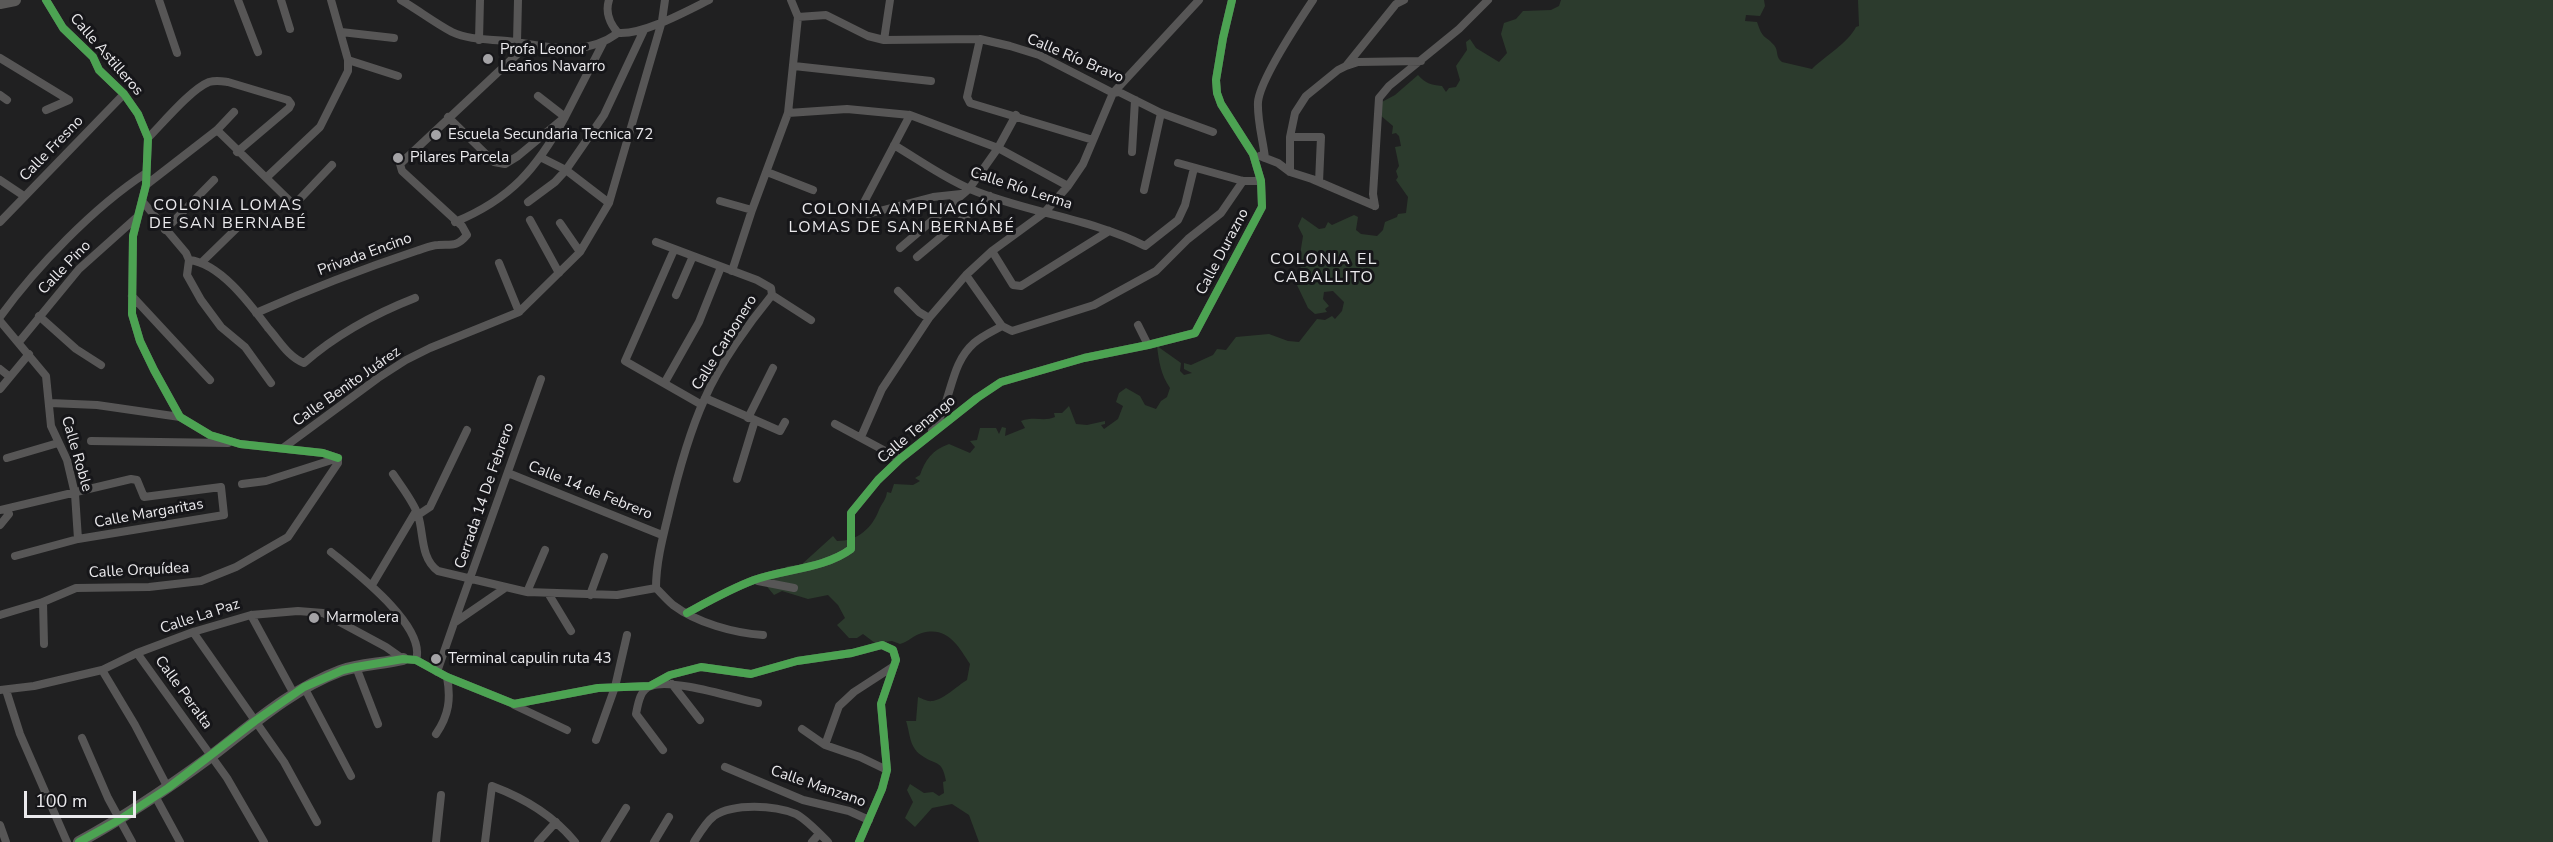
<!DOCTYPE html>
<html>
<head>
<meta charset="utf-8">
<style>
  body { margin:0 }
  #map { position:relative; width:2553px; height:842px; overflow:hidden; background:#202021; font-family:"Nunito Sans",sans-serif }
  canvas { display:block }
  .scale { position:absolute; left:24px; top:791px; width:112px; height:27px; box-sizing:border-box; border:3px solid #ebeaed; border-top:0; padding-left:8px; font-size:18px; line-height:21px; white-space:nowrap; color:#ebeaed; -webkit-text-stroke:4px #161619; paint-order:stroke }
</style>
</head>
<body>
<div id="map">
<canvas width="2553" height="842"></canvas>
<div class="scale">100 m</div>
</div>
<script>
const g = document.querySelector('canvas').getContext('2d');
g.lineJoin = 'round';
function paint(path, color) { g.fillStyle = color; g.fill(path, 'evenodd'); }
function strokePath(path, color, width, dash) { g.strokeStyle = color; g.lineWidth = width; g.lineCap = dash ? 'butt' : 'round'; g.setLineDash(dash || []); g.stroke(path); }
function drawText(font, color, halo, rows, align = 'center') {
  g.font = font + ' "Nunito Sans",sans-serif'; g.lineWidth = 6; g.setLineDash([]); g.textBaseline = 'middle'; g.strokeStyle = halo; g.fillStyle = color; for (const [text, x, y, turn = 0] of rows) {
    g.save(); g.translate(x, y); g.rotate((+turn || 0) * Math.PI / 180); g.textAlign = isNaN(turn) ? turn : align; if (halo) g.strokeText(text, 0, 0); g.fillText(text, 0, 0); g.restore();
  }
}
const green = new Path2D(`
  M1561 0H1764L1765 6 1760 16 1746 15 1745 21 1757 22C1763 40 1764 34 1774 45 1779 51 1775 57 1782 62L1812 69C1825 56 1848 43 1856 27L1859 26 1858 0H2553V842H979L969 815 952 804 932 808 915 827 905 818 913 802 907 790 910 784 924 793 933 792 939 796 944 793 943 782 946 781C942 758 935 766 921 755 909 747 910 732 906 721H916L918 697C921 698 928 702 932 701 943 700 957 686 967 680L970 664C958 646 948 626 922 633 914 635 908 642 900 644L892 641 875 643 863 634 857 638H849L837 625 845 618 838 605 828 595 808 599 782 591 774 595 764 583 788 566 801 565 833 536 837 541C858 541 872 528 879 510 882 503 886 500 887 492L891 493 894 484 913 485 920 481 915 478 920 475C925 460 932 450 949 444L970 453 975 447 970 441 977 440 980 428H996L999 434 1002 427 1006 428 1005 436 1025 428 1021 421C1035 416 1044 422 1055 417L1054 413H1062L1069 406 1076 424 1087 425 1105 421V424L1101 425 1104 429 1118 419 1123 406 1116 402 1119 393 1126 388 1140 396 1145 405 1156 409 1161 401 1167 397 1170 388C1161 375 1159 362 1157 346L1181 363 1180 371 1184 375 1192 373 1184 369V363L1191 365 1213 355 1217 349 1226 350 1236 337 1269 334 1288 341 1299 342 1317 319 1325 320 1332 316 1335 319 1342 311 1344 302 1333 291 1324 292 1323 299 1329 306 1325 309 1327 312 1315 314 1308 308 1297 285 1301 275 1300 255 1303 236 1298 226 1302 217 1319 229 1325 228 1328 222 1332 225 1354 215 1358 217 1356 230 1361 234 1377 236 1383 230 1385 222 1397 217 1398 214 1406 213 1408 197 1396 180 1398 177 1396 171 1399 166 1395 147 1401 146 1399 136 1396 133 1392 134 1393 126 1380 115V103L1395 95 1418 75C1425 83 1431 85 1442 86L1446 92 1449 88 1456 87 1460 80 1456 66 1467 50 1466 42 1470 39 1476 48 1499 62 1507 53 1501 34 1504 23 1516 19 1523 11 1551 10 1559 6Z`);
const street = new Path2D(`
  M46 0 63 28 93 57 99 70 124 94 138 114 148 138 146 185 133 236 132 314 140 341 154 370 180 417 210 435 240 444 323 453 338 458
  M159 0 177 53
  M238 0 258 52
  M281 0 290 29
  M401 0C418 10 435 23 452 32 469 40 488 39 507 41 546 45 582 59 618 33 643 35 685 12 709 0
  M609 0C605 12 610 24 618 33
  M798 17 826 15 868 36 884 40 980 39 1010 46 1039 55 1113 93 1119 92 1161 113 1213 132
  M341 32 394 38
  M980 39 967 97 970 103 1093 140
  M479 40 480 0
  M884 40 890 0
  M517 42 518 0
  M0 58 69 100
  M348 60 398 76
  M794 66 931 81
  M1346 66 1358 62 1421 61
  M0 95 7 100
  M46 110 69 100
  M788 113 847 109 910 115 998 148 1068 186
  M910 115 861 208 868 214 933 197 961 194
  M448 117 494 162 505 164 518 156 565 117 603 43
  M217 130 294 205 332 165
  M1290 137H1321L1319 182
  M148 138C162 124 191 89 209 82 216 80 221 81 228 82L288 100 291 104 289 108 237 152
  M894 145C919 160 944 178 970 189 1027 213 1090 218 1145 246L1178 220 1185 205 1194 168
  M1132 152 1135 100
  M1260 156 1278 163 1290 172 1312 179 1375 206
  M542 158 566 170 609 203
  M1265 158C1263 140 1257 120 1258 102 1260 79 1299 21 1313 0
  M1178 163 1243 181H1261
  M767 172 813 190
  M1290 172V137L1295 113 1306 96 1338 70 1346 66 1396 4 1404 0
  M267 177 320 127 348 71V60L331 0
  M0 180 24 196
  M146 185 217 130 234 112
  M1144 190 1161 113
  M720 201 752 210
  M143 202 186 253 189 260C220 263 250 304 268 328 279 340 288 357 304 363 337 334 374 314 415 298
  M528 202 555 182 566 170 604 115 644 30
  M1375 206 1373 194 1379 98 1389 86 1459 29 1488 0
  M530 220 559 273
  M0 222 124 94
  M455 222C511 199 537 168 565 117L538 96
  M560 223 580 252
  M165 230 214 180
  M656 242 757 280 771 288 772 295C749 323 719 365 705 398 688 435 677 477 668 516 662 540 656 564 656 588
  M900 248 969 189 998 148 1016 115
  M674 250 625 361 702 405
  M992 251 1013 285 1021 286 1109 231
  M917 257 990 196
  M189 260 187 275 201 300 221 327 245 347 271 383
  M202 262 240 225
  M499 263 519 312
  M732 271 752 210 788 113 798 17 791 0
  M966 275 1002 326 1012 331 1094 305 1156 271 1188 239 1221 213 1243 181
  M898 291 919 312 929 318
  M676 295 693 256
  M772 295 811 320
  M132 296 210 380
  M256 313C308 290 362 269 416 251 423 249 431 245 438 245 452 244 457 247 467 235L462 226 402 171 400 164 527 45
  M39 316 76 349 101 365
  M0 317C36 267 94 207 146 173
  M0 321 46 376 51 426 67 460 75 494 78 539
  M1138 325 1148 345
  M19 342 79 269 136 218
  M0 369 10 377
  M665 382 699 322 721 267
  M0 389 29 354
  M705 398 780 431 785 422
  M50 403 97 405 180 417
  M748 418 773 368
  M835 424 900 459
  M932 430C953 403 948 366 974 343 982 336 993 331 1002 326
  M861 437 882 389 929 318 966 275 992 251 1044 213 1068 186 1083 164 1113 93 1199 0
  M91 441 228 443
  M283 448 378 378 406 360 430 348 519 312 580 252 609 203 662 21 665 0
  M7 458 58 443
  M508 473 662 535
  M393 474C401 486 413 501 418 515 424 533 420 558 438 571L527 592 617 595 656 588
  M737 479 755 420
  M242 484 266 481 338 458
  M0 510 131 479 137 480 144 497 221 487 224 515 78 539 15 556
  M418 515 430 507 467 430
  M0 525 9 514 6 510
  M331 552C354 571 427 626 416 660
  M758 581 794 588
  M372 585 416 511
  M656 588C661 593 667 600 673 605 697 623 734 633 763 635
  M527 592 545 550
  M548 593 571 631
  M590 595 604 557
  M43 602 44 644
  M687 613C709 601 730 589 754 580 784 569 824 569 851 549V513L878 480 900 459 977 398 1001 382 1084 358 1148 345 1195 333 1262 207 1261 181 1253 154 1221 104 1217 93 1216 80 1223 38 1232 0
  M0 615 43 602 76 588 149 587 201 581 236 567 288 537 338 463V458
  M251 615 294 694
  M454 623 541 379
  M193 632 284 762 317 822
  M137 653 227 778 264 842
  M356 667 378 724
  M102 670 135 725 168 788
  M437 672 454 623 505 588
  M672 684 700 720
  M304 687 351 776
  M0 690 34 686 102 670 137 653 193 632 251 615 298 611 323 613 386 647 403 659 416 660 447 677 514 704 598 688 650 686 670 675 701 667 751 674 797 661 852 653 882 645 893 650 896 660 881 704 887 770 882 789 859 842
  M6 690 20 734 67 842
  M514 705 567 730
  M802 729 825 745 860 757 887 770
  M436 734C449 715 451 699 447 677
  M82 738 108 798 132 842
  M596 740 615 687 627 635
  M825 745 839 706 854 692 894 666
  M663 750 636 714C638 704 640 689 651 686 672 678 734 698 758 703
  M725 767 803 800 849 811 869 820
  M155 796 180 842
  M0 825 6 842
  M436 842 441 795
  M485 842 492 786C524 798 553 815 575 842
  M538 842 556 822
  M605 842 626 808
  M654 842 669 817
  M694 842C699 834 706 822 714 816 734 803 774 805 796 814 807 820 819 833 828 842
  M812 842 819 834`);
const secondary = new Path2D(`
  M0 3 15 0
  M79 842C125 817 168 788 210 757 252 725 290 690 340 671 359 664 383 664 403 659`);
const cycleway = new Path2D(`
  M46 0 63 28 93 57 99 70 124 94 138 114 148 138 146 185 133 236 132 314 140 341 154 370 180 417 210 435 240 444 323 453 338 458
  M687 613C709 601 730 589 754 580 784 569 824 569 851 549V513L878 480 900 459 977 398 1001 382 1084 358 1148 345 1195 333 1262 207 1261 181 1253 154 1221 104 1217 93 1216 80 1223 38 1232 0
  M79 842 119 820 168 788 255 721 304 687 343 670 356 667 403 659 416 660 447 677 514 704 598 688 650 686 670 675 701 667 751 674 797 661 852 653 882 645 893 650 896 660 881 704 887 770 882 789 859 842`);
const markers = [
  [488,59,6,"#a4a3a6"],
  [436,135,6,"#a4a3a6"],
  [398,158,6,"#a4a3a6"],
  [314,618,6,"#a4a3a6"],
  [436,659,6,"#a4a3a6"]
];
const poiNames = [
  ["Profa Leonor",500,50],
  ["Leaños Navarro",500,67],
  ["Escuela Secundaria Tecnica 72",448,135],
  ["Pilares Parcela",410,158],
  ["Marmolera",326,618],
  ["Terminal capulin ruta 43",448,659]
];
const streetNames = [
  ["Calle Astilleros",106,55,49],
  ["Calle Río Bravo",1075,59,23],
  ["Calle Fresno",52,149,-46],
  ["Calle Río Lerma",1021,189,18],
  ["Calle Durazno",1223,252,-62],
  ["Privada Encino",365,255,-20],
  ["Calle Pino",65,268,-46],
  ["Calle Carbonero",725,343,-58],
  ["Calle Benito Juárez",347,387,-35],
  ["Calle Tenango",917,430,-40],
  ["Calle Roble",76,454,74],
  ["Calle 14 de Febrero",590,491,22],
  ["Cerrada 14 De Febrero",485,496,-71],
  ["Calle Margaritas",149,514,-10],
  ["Calle Orquídea",139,571,-3],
  ["Calle La Paz",200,617,-18],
  ["Calle Peralta",183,693,54],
  ["Calle Manzano",818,787,19]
];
const neighbourhoodNames = [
  ["COLONIA LOMAS",228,206],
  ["DE SAN BERNABÉ",228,224],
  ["COLONIA AMPLIACIÓN",902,210],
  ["LOMAS DE SAN BERNABÉ",902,228],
  ["COLONIA EL",1324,260],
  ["CABALLITO",1324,278]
];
paint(green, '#2c3b2d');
strokePath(street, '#575656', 8);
strokePath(secondary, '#5a5958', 12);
strokePath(cycleway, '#4ca352', 8);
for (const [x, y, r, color] of markers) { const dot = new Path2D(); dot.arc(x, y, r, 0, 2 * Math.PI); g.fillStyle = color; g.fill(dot); strokePath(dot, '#161619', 2); }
drawText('15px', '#ebeaed', '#161619', poiNames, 'left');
drawText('15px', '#ebeaed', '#161619', streetNames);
g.letterSpacing = '1.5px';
drawText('16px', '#ebeaed', '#161619', neighbourhoodNames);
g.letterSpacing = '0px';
</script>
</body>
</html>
